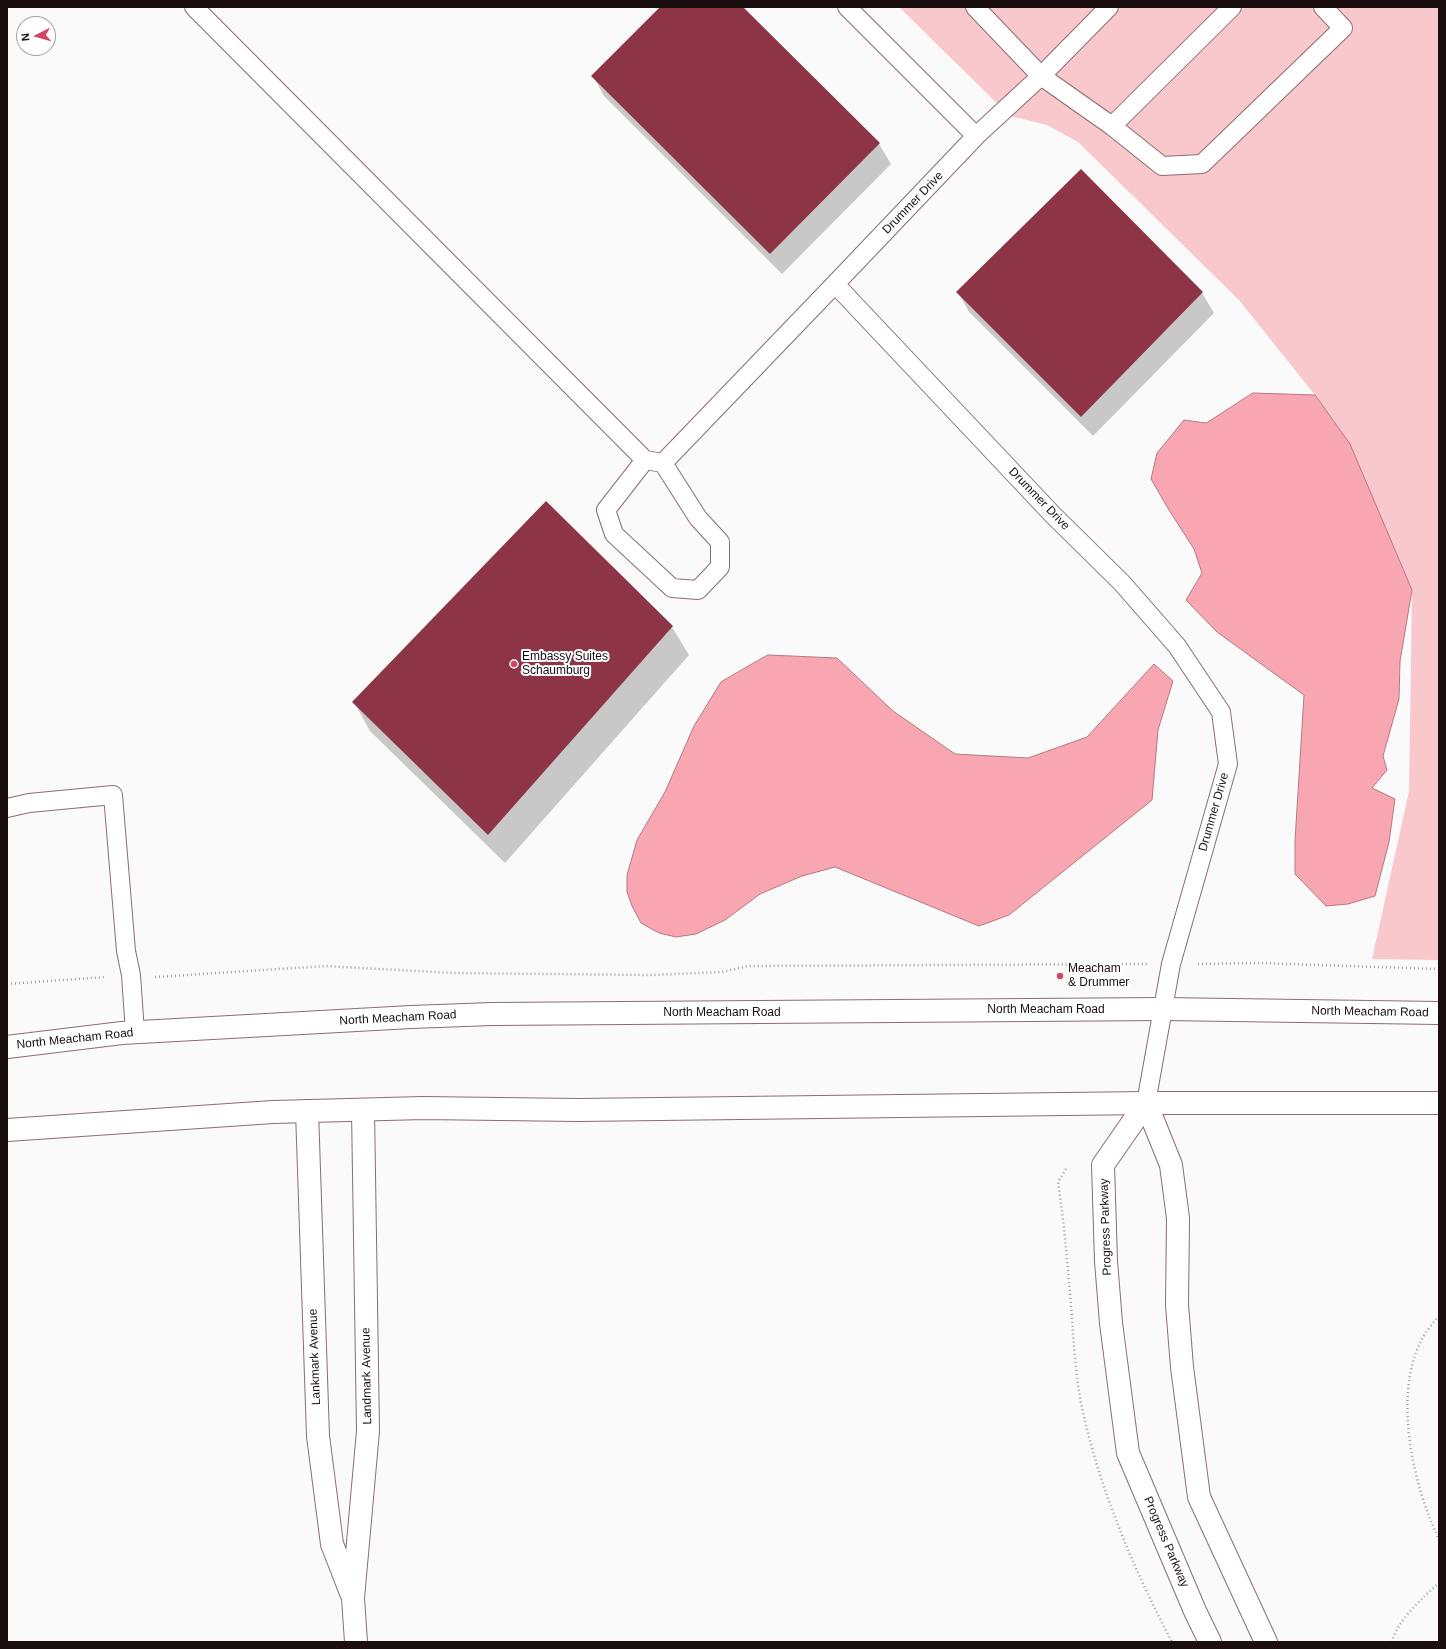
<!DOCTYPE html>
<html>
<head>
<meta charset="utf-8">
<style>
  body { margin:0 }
  #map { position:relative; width:1446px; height:1649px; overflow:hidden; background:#fafafa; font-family:Arial,sans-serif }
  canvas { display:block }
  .frame { position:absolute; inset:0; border:8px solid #1a0e0f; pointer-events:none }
  .north { position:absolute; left:16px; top:16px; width:40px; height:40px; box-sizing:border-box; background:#fff; border:1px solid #a39f9f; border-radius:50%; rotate:264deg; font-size:11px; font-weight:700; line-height:16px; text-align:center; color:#1a0e0f }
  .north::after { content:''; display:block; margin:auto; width:14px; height:18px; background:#d44465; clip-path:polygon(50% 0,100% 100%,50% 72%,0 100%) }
</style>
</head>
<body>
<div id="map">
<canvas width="1446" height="1649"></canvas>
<div class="frame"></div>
<div class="north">N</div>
</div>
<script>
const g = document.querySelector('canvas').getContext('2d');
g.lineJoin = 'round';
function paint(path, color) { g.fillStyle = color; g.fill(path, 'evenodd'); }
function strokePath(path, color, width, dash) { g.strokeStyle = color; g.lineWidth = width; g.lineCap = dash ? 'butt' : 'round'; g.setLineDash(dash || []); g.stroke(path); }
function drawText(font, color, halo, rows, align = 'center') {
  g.font = font + ' Arial,sans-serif'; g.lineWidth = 4; g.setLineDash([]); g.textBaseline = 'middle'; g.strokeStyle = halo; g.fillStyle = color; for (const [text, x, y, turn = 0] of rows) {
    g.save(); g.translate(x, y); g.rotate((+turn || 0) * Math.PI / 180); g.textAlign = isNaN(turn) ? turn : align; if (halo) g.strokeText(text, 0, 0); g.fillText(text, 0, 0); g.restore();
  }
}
const green = new Path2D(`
  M899 7H1439V960L1372 959 1409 791 1412 590 1367 485 1342 433 1315 395 1239 300 1078 142 1047 125 1010 116Z`);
const water = new Path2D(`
  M1253 393 1315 395 1350 444 1412 590 1400 661 1399 699 1383 756 1387 770 1372 788 1395 799 1389 842 1375 896 1348 904 1326 906 1295 874V841L1304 695 1217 632 1186 600 1202 573 1194 549 1169 510 1151 479 1157 453 1184 420 1206 423Z
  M768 655 837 658 893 711 955 754 1028 758 1087 737 1154 664 1173 681 1158 730 1152 800 1009 915 979 926 835 867 802 876 760 894 725 920 696 934 676 937 659 933 641 923 632 906 627 892V875L637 840 665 792 694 726 721 682Z`);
const shadow = new Path2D(`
  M661 7H742L879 144 891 164 782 274 604 96 593 76Z
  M958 292 1202 293 1214 313 1093 436 969 312Z
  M672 627 689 655 505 863 370 731 354 702Z`);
const building = new Path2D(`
  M660 7H743L880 143 770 254 591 76Z
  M1081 169 1203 292 1081 417 956 292Z
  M546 501 673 626 488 835 352 702Z`);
const path = new Path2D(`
  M1198 964 1259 963 1439 969
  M155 977 326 966 453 973 652 975 722 972 748 966 1147 964
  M7 984 106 977
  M1066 1169 1058 1182C1065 1227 1068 1272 1072 1318 1074 1347 1076 1379 1082 1408 1100 1490 1133 1568 1172 1642
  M1439 1316C1433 1323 1425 1332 1421 1341 1393 1396 1413 1486 1439 1539
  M1392 1642C1396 1622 1424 1596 1439 1583`);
const lane = new Path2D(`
  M194 7 645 460 663 463 835 284
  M847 7 976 136 835 284 1053 515 1122 583 1177 646 1221 712 1228 764 1171 964 1146 1103
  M975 7 1041 76 1112 126 1232 7
  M1112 126 1162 166 1202 164 1343 28 1323 7
  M976 136 1041 76 1109 7
  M645 460 606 510 614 534 672 588 698 590 720 567V542L698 518 663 463
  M7 808 29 803 113 795 126 951 131 975 135 1032`);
const street = new Path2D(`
  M1146 1103 1103 1165 1106 1261 1111 1323 1128 1453 1195 1611 1210 1642
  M1146 1103 1171 1165 1178 1218 1177 1305 1182 1367 1199 1497 1266 1642
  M307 1111 318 1436 332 1544 351 1593
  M356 1642 353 1598 368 1431 363 1110`);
const secondary = new Path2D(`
  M7 1047 122 1033 411 1017 492 1014 1163 1009 1439 1013
  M7 1130 273 1112 423 1108 578 1110 1146 1103H1439`);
const markers = [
  [514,664,4,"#d44465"],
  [1060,976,4,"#d44465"]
];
const streetNames = [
  ["Drummer Drive",913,203,-46],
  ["Drummer Drive",1039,499,46],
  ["Drummer Drive",1214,812,-74],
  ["North Meacham Road",1046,1010],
  ["North Meacham Road",1370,1012,1],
  ["North Meacham Road",722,1013],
  ["North Meacham Road",398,1018,-3],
  ["North Meacham Road",75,1039,-6],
  ["Progress Parkway",1106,1227,-92],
  ["Lankmark Avenue",315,1357,-92],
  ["Landmark Avenue",367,1376,-91],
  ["Progress Parkway",1166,1542,67]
];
const poiNames = [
  ["Embassy Suites",522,657],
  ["Schaumburg",522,671],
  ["Meacham",1068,969],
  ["& Drummer",1068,983]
];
paint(green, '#f9c8cd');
paint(water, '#f8a6b1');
strokePath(water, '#b57880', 1);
paint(shadow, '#0003');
paint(building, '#8d3446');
strokePath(lane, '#8c6c70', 20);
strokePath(street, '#8c6c70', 24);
strokePath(secondary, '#8c6c70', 24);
strokePath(path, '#a29d9e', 2.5, [1, 3]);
strokePath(lane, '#fff', 18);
strokePath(street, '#fff', 22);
strokePath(secondary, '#fff', 22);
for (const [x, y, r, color] of markers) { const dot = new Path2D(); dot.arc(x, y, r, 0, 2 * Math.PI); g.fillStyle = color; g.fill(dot); strokePath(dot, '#fff', 1.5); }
drawText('12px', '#1a0e0f', '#fff', streetNames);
drawText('12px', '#1a0e0f', '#fff', poiNames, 'left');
</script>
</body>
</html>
